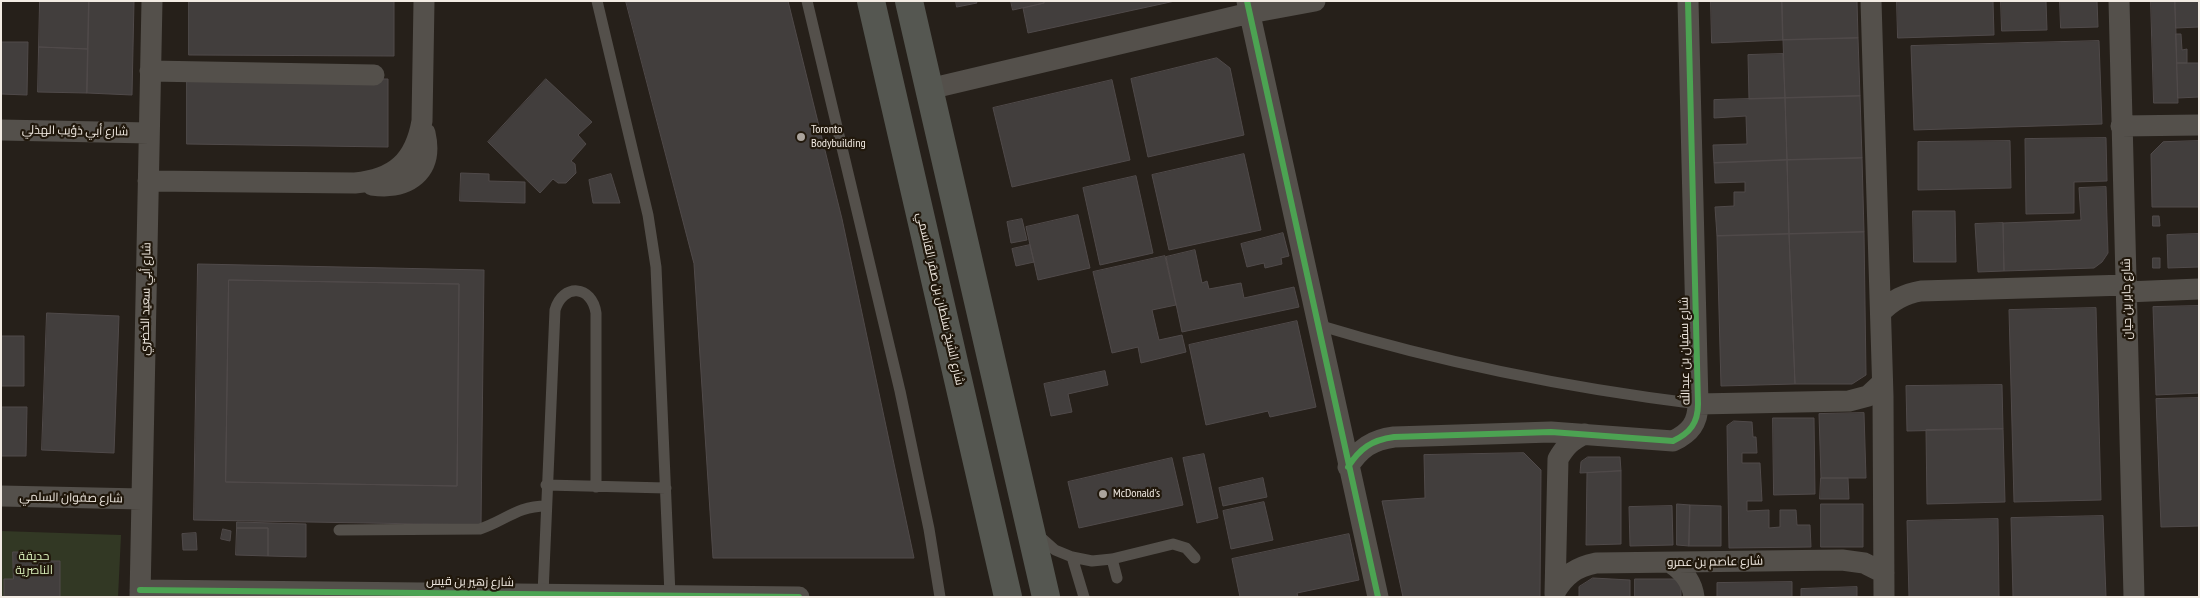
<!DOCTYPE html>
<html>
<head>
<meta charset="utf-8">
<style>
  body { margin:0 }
  #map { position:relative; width:2200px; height:598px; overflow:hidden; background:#26201a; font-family:"PT Sans Narrow",sans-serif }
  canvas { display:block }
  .frame { position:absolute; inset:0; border:2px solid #f2ebe3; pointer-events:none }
</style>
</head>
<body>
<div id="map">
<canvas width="2200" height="598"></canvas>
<div class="frame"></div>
</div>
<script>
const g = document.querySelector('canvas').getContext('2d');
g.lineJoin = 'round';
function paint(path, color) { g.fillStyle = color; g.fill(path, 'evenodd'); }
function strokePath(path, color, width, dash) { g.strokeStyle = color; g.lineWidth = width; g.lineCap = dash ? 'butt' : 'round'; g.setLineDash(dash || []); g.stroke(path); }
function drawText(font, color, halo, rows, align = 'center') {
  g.font = font + ' "PT Sans Narrow",Cairo,sans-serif'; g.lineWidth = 4.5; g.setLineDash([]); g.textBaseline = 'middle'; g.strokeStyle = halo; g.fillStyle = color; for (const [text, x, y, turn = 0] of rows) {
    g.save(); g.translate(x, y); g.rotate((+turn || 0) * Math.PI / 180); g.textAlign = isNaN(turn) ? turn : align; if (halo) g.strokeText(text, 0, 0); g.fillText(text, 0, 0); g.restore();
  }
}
const green = new Path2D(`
  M1 531 121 535 118 597H1Z`);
const building = new Path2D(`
  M40 1H89L88 49 39 47Z
  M89 1H134L132 95 87 93Z
  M189 1H394V56L189 55Z
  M626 1H788L842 219 914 558H713L694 264Z
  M956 1H976L977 3 957 7Z
  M1011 1H1043L1044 3 1013 10Z
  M1043 1H1175L1028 33 1023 8 1044 3Z
  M1711 1H1782L1783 40 1712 43Z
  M1782 1H1857L1858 38 1783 40Z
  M1897 1H1993L1994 35 1898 38Z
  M2001 1H2046L2047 30 2002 31Z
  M2060 1H2097L2098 27 2061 28Z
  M2151 1H2175L2178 103H2154Z
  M2175 1H2199V27L2176 28Z
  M2176 34H2181L2182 50 2187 49V63H2177Z
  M1858 38 1860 96 1785 98 1783 40Z
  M2099 41 2102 124 1914 130 1911 46Z
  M1 42H28L27 95 1 94Z
  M39 47 88 49 87 93 38 92Z
  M1783 54 1785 98 1749 99 1748 55Z
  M1217 58 1230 68 1244 135 1148 157 1131 79Z
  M2177 63H2199V97L2178 98Z
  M187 77 388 79V147L187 144Z
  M546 79 592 122 578 135 586 144 571 161 575 164 576 173 566 183H558L553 179 540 193 488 142Z
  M1112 80 1130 160 1012 187 993 108Z
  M1860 96 1862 158 1787 160 1785 98Z
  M1785 98 1787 160 1714 163 1713 145 1747 144 1746 116 1714 118V100Z
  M2106 138 2107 181 2074 182V213L2026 214 2025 139Z
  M2010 141 2011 188 1918 190V142Z
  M2199 141V207H2152L2151 154 2163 142Z
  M1244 154 1261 230 1169 250 1152 175Z
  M1862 158 1864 232 1789 234 1787 160Z
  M1787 160 1789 234 1717 236 1715 207 1734 206V192H1745V182L1715 183 1714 163Z
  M461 173 489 174V181L525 182V203L460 201Z
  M611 174 620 203H593L589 180Z
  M1136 176 1153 253 1100 265 1083 188Z
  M2106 187 2108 253 2102 262 2094 268 2004 271 2003 223 2081 220 2079 188Z
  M1913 211H1955L1956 262H1914Z
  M1078 215 1090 268 1038 280 1026 227Z
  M2153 216H2159L2160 226H2153Z
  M1022 219 1027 240 1011 243 1007 222Z
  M2003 223 2004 271 1978 272 1975 224Z
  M1864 232 1866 375 1852 384H1795L1789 234Z
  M1283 233 1289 256 1281 258 1282 264 1265 268 1264 263 1247 267 1241 244Z
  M1789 234 1795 384 1721 386 1717 236Z
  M2199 234V267L2168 268 2167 235Z
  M1030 245 1034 262 1016 266 1012 249Z
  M1195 250 1202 283 1207 281 1209 289 1241 283 1244 298 1294 287 1299 307 1182 332 1166 257Z
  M1165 256 1176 305 1152 310 1159 340 1182 335 1186 352 1141 363 1138 347 1112 353 1093 272Z
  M2153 258H2160V268H2153Z
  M198 264 484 270 481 525 194 520ZM229 280 459 284 457 486 226 482Z
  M229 280 459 284 457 486 226 482Z
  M2199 306V393L2156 395 2153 307Z
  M2096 308 2101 500 2014 502 2009 310Z
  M47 313 119 316 114 453 42 450Z
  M1297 321 1316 407 1270 417 1268 411 1206 425 1189 345Z
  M1 336H24V386H1Z
  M1105 371 1108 385 1068 394 1072 412 1051 416 1044 384Z
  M2002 385 2003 429 1907 431 1906 386Z
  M2199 398V526L2161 527 2156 399Z
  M1 407H27L26 456H1Z
  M1864 413 1866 478H1821L1819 414Z
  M1773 418H1814L1815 494 1774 495Z
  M1734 421 1752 422 1753 437H1756L1757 453H1742V463H1760L1762 501H1747V511L1769 510V528L1780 527V510H1796L1797 525H1810L1811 547 1729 548 1727 426Z
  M2003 429 2005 502 1927 504 1926 430Z
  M1524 453 1541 470 1540 597H1403L1382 501 1425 498 1424 455Z
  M1204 454 1218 518 1197 523 1183 458Z
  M1588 457H1620L1621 471 1580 473 1581 462Z
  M1172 458 1183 505 1079 528 1068 482Z
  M1621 471V544L1586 545 1587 473Z
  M1263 478 1267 497 1223 506 1219 488Z
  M1821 478H1848L1849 499H1820Z
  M1264 502 1273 540 1231 549 1223 511Z
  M1677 504 1690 505 1689 546 1677 545Z
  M1821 504H1863V547H1821Z
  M1690 505 1721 506V546H1689Z
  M1672 506 1673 545 1630 546 1629 507Z
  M2103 516 2106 597H2013L2011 518Z
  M1998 519 1999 597H1909L1907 521Z
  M237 522 306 524V557L268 556V528H237Z
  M237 528H268V556L236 555Z
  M223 529 231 531 230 541 221 539Z
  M196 533 197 550H183L182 534Z
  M1349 534 1359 580 1297 593 1298 597H1240L1232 559Z
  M13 552H36V561H60V597H4V579H13Z
  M1593 578 1630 580V597H1579V587Z
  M1635 579H1681V597H1635Z
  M1792 582V597H1717V583Z
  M1857 587V597H1801V589Z`);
const lane = new Path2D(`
  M597 1 648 215 656 267 670 595
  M807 1 900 391 929 529 940 597
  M1318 325C1443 363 1568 388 1698 404
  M546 485 666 488
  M339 530 480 529C505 521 517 506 546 506
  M1037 534 1055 550 1072 557 1092 561 1112 559 1173 544 1186 548 1195 558
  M1072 557 1084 597
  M1112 559 1117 578
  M543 594 555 310C563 283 592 285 596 313V487`);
const street = new Path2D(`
  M1247 1 1378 597
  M1871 1 1883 396 1884 597
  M2119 1 2134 597
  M150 71 374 75
  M929 89 1250 13 1315 1
  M2121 126 2199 125
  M1 130 149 133
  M148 181 355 183C395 179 415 161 422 121L424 1
  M372 185C408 190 434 172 425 133
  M2126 292 2199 289
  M1881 312C1893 300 1904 294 1921 291L2127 285
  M1698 404 1849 401 1868 396 1882 383
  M1348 467C1360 448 1372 440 1394 437L1551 432 1673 441C1690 433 1698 423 1698 404L1688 1
  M1 496 142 499
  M1671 563C1683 571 1692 581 1694 597
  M140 590 799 597
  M1555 592C1565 575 1576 567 1596 563L1842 560 1864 563 1884 573
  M1555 594 1558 459C1565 447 1571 440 1585 434
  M140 597 152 1`);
const secondary = new Path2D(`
  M871 1 1008 597
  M909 1 1046 597`);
const cycleway = new Path2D(`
  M1247 1 1378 597
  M1348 467C1360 448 1372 440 1394 437L1551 432 1673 441C1690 433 1698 423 1698 404L1688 1
  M140 590 799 597`);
const markers = [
  [801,137,5,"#aba49d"],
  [1103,494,5,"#aba49d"]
];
const poiNames = [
  ["Toronto",811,130],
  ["Bodybuilding",811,144],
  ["McDonald's",1113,494]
];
const streetNames = [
  ["شارع أبي ذؤيب الهذلي",75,131,1],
  ["شارع أبي سعيد الخضري",146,299,-89],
  ["شارع الشيخ سلطان بن صقر القاسمي",940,299,77],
  ["شارع جابر بن حيان",2127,299,-91],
  ["شارع سفيان بن عبدالله",1685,351,-91],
  ["شارع صفوان السلمي",71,498,1],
  ["شارع عاصم بن عمرو",1715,562,-1],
  ["شارع زهير بن قيس",470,582,1]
];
const parkNames = [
  ["حديقة",34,557],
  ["الناصرية",34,571]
];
paint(green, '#323824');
paint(building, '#423e3d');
strokePath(building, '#504a4a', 1);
strokePath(lane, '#54504b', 11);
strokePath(street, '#54504b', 21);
strokePath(secondary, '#555751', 28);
strokePath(cycleway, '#4ca352', 6);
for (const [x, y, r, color] of markers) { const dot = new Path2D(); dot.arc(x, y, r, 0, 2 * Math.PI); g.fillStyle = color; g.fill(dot); strokePath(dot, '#21180c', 2); }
drawText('12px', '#f2ebe3', '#21180c', poiNames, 'left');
drawText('12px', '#f2ebe3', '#21180c', streetNames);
drawText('12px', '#d6ebb7', '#21180c', parkNames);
</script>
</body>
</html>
